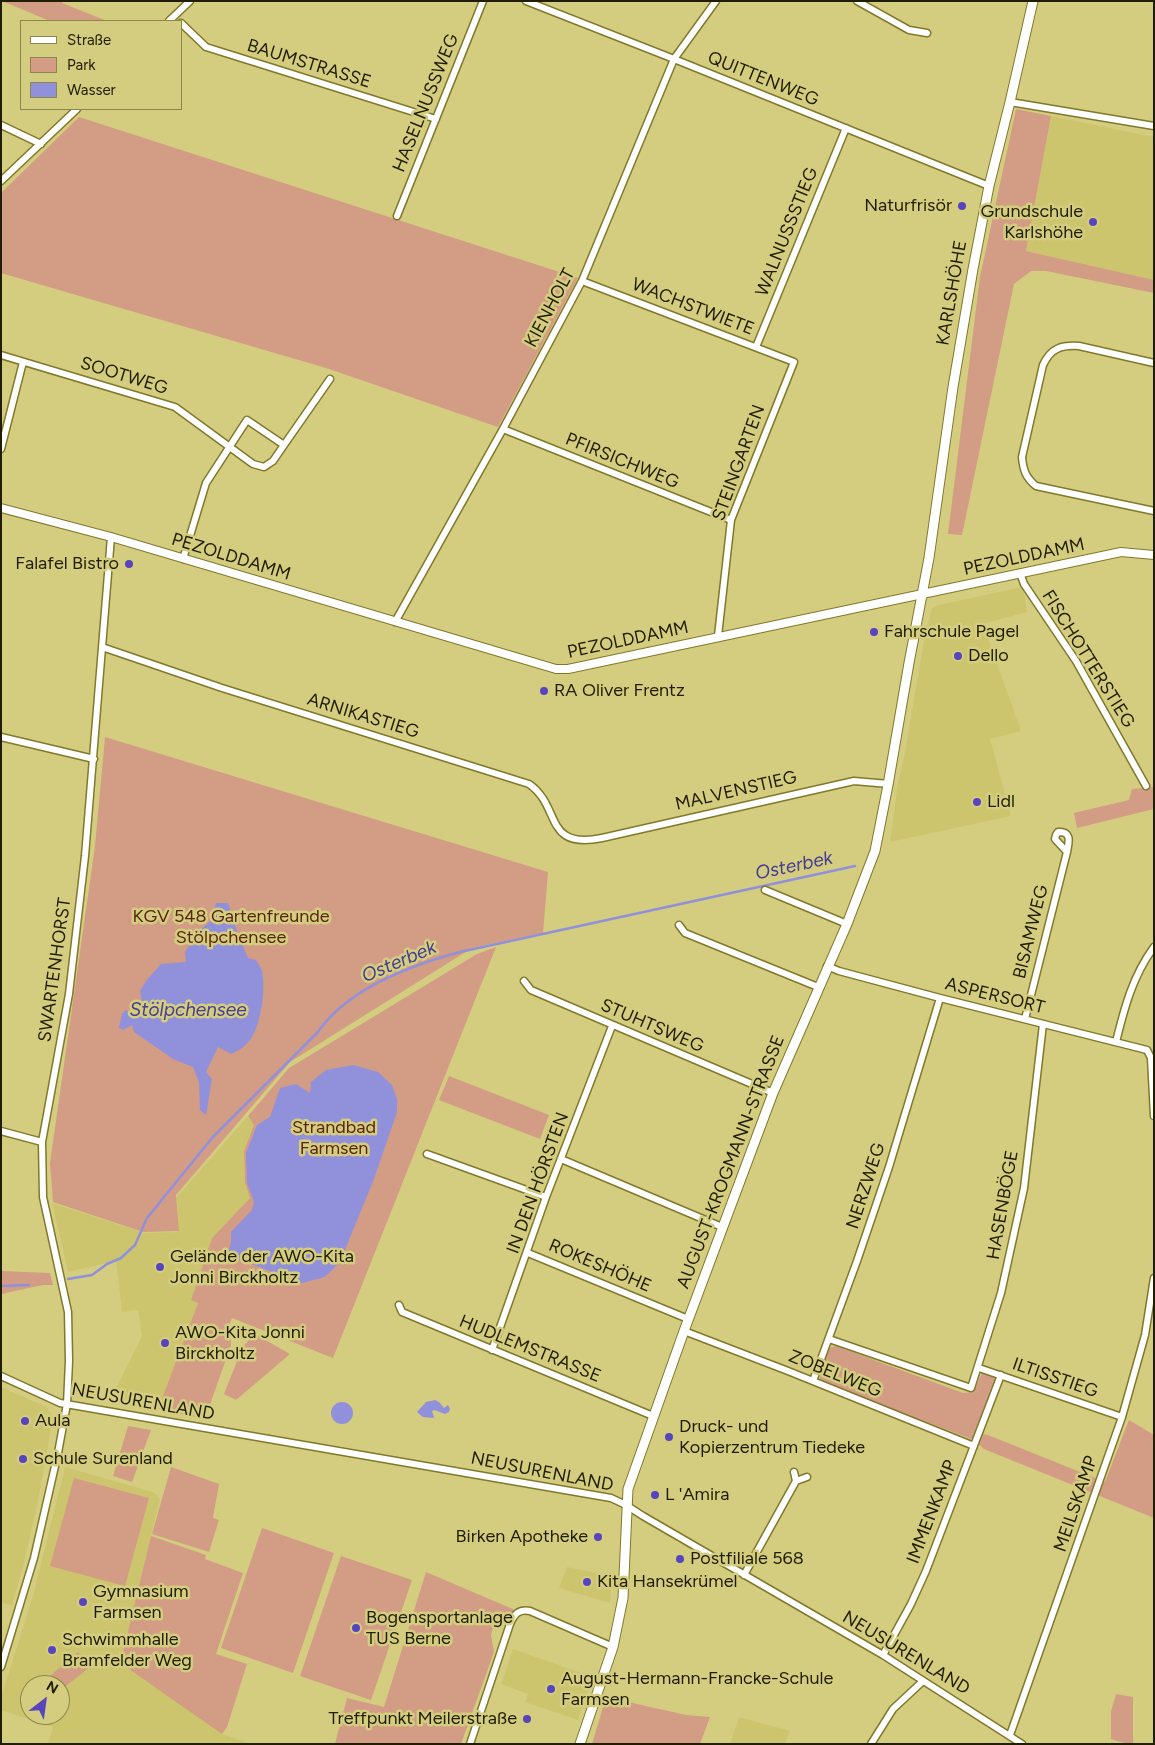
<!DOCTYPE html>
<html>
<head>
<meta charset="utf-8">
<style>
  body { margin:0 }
  #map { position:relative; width:1155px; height:1745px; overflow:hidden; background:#d4cd7f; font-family:Figtree,sans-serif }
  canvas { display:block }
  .frame { position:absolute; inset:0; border:2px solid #201d00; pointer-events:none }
  .legend { position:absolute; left:20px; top:20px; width:162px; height:90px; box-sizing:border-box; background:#d4cd7f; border:1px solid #8c874c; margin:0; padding:6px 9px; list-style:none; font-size:15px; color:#201d00 }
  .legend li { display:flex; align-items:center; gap:10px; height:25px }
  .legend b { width:25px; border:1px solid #8c874c }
  .north { position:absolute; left:20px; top:1675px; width:50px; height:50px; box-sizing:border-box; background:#d4cd7f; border:1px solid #8c874c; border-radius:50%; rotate:30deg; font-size:14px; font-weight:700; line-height:20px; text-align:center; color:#201d00 }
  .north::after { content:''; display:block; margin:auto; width:18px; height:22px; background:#5745bd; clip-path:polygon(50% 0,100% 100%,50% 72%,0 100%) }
</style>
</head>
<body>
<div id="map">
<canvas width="1155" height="1745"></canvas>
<div class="frame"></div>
<ul class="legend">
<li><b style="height:6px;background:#fff"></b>Straße</li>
<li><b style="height:14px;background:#d39c85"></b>Park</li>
<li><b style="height:14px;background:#9190db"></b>Wasser</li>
</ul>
<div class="north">N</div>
</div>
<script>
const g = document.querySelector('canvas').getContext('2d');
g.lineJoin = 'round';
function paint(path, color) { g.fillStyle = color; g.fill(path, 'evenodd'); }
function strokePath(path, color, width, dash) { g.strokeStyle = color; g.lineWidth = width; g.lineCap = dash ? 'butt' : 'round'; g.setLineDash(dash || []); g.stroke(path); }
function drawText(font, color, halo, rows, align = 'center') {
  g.font = font + ' Figtree,sans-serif'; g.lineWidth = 5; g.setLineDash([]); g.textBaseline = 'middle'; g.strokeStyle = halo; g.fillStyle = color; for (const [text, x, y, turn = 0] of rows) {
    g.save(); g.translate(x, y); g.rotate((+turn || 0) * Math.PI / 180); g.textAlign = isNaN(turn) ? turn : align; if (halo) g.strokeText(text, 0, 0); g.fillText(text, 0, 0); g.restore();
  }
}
const built = new Path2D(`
  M1051 116 1154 137V280L1026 251Z
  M1023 587 1027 612 983 624 1021 731 990 739 1011 816 890 842 898 782 904 758 926 629 932 609 938 605Z
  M248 1116 254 1125 244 1151 245 1183 250 1198 212 1238 191 1299 198 1303 158 1409 111 1398 142 1336 138 1310 122 1312 116 1261 68 1272 52 1203 144 1233 178 1232 177 1197Z
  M1 1387 47 1407 53 1417 38 1501 23 1567 12 1606 1 1602Z
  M65 1467 153 1492 160 1499 122 1656 222 1734 251 1744H48L53 1727 1 1710V1698L34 1592ZM30 1685H60V1715H30Z
  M567 1567 612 1576 610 1603 559 1588Z
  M513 1649 593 1677 578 1720 525 1702 528 1694 501 1684Z
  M739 1717 790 1731 785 1744H730Z`);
const green = new Path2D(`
  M2 1H62V3L107 21H50Z
  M1016 109 1051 116 1026 251 1154 280V293L1046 271H1031L1014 284 962 535 948 534 980 277Z
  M79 117 578 278 498 427 326 368 1 273V193Z
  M105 737 548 872 543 933 472 948 290 1062 176 1195 179 1231 143 1232 53 1202 50 1163 95 846Z
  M1154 787V809L1077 828 1074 813 1129 800 1132 789Z
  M496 947 333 1358 232 1318 230 1323 231 1345 205 1419 158 1409 198 1303 191 1300 212 1238 250 1198 245 1183 244 1151 254 1125 248 1116 289 1068 477 954Z
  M449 1076 549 1115 540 1139 439 1100Z
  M1 1271 50 1273 53 1285H43L1 1294Z
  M255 1334 290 1354 236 1400 224 1394 243 1346Z
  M836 1346 963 1393 973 1392 982 1373 997 1379 978 1433 988 1435 1105 1482 1129 1420 1154 1435V1518L984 1449 974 1440 824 1383C814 1375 823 1361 827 1351L829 1348Z
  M128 1426 151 1430 132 1482 113 1476Z
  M171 1467 219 1484 213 1518 219 1520 209 1552 152 1534Z
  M74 1478 149 1498 125 1586 50 1566Z
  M262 1528 334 1553 293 1673 221 1648Z
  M151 1536 206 1555 205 1559 243 1573 216 1654 247 1664 227 1727 222 1734 126 1667 122 1656Z
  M341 1556 412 1580 371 1700 300 1676Z
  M426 1572 515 1610 509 1624 495 1621 491 1635 494 1652 461 1744H335L347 1698 384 1707Z
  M78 1652 90 1667 61 1690 60 1685H57L50 1676Z
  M1116 1694 1133 1697V1744H1127L1111 1739V1711Z
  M606 1697 686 1715 710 1717 700 1744H592Z`);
const water = new Path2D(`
  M216 903H228L237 931 248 958 256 960C258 964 261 967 262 971 266 989 261 1025 250 1040 245 1047 238 1051 231 1054L218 1047 206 1072 212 1079 206 1115 200 1110 199 1082 193 1067 173 1059 134 1032 132 1025 123 1030 119 1028 122 1014 126 1010 135 1015 142 1002 140 991 146 981 161 964 186 962 185 952 200 930 211 921Z
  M353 1065 378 1072 392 1085 397 1099V1112L374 1179 340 1262 325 1277 302 1283 227 1255 231 1243V1232L252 1210 254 1202 247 1183 246 1153 257 1125 270 1117 280 1088 296 1084 310 1093 311 1082 326 1070Z
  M435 1400 439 1402 444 1408 448 1405 450 1409 449 1412 445 1414 434 1410 432 1411 434 1417 433 1418 423 1417 417 1412 426 1402Z
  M331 1413a11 11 0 1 1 22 0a11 11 0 1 1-22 0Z`);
const stream = new Path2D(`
  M68 1279 92 1275 107 1264 121 1258 135 1245 147 1218 212 1138 318 1032C347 989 412 965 460 952L855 866
  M1 1286 29 1285`);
const minor = new Path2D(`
  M526 1 674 59 989 186
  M857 1 909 30 927 33
  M169 21 190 1
  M181 23 206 47 436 119
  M1010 102 1154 126
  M1 125 41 144
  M1 181 77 109
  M397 216 483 1
  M582 281 794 362 731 520 718 636
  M756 347 846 128
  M1 355 175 407 253 464 264 467 273 461 284 445 247 420 206 483 183 559
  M1154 363 1079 346C1061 345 1051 348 1043 365L1022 457C1023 470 1026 478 1036 486L1154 511
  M503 429 731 520
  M284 445 330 379
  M1 449 23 362
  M1020 573 1024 584 1076 661 1146 786
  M395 622 503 429 582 281 674 59 716 1
  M102 647 222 688 529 784C562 807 543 850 602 838L854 781 889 784
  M1 737 94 759
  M765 890 847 924
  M679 925 685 933 818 987
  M827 966 839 971 940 998 1147 1050 1151 1058 1154 1116
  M524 981 531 990 773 1093
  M1025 1019 1067 852C1069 842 1072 831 1058 832L1056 835 1055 839 1067 852
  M1116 1042C1124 1009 1133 975 1154 947
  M1 1131 42 1142
  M427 1154 546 1197
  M561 1159 722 1227
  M528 1253 688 1319
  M399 1305 402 1312 653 1416
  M684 1331 788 1371 974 1446
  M829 1339 971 1388 1001 1293 1024 1188 1043 1024
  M492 1350 546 1197 612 1026
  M979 1368 1122 1417
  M1 1376 60 1403 611 1498 626 1505 643 1516 883 1655 1022 1744
  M813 1381 857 1261 889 1167 940 998
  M794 1472 796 1481
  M744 1575 796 1481 807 1477
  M883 1655 911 1604 926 1571 1001 1375
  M1 1667 34 1558 58 1453 67 1404 69 1361 68 1312 43 1197 42 1142 69 994 85 856 111 537
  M1010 1735 1122 1417 1145 1335 1154 1278
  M470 1744 510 1624C515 1613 519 1609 530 1611L613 1647
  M871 1744 893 1709 923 1681`);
const tertiary = new Path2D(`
  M1 508 111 537 556 669H568L1121 552 1154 555`);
const secondary = new Path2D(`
  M580 1744 613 1647 623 1598 628 1489 684 1331 773 1093 847 924 875 851 888 785 909 663 929 558 953 387 973 269 989 186 1010 102 1033 1`);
const markers = [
  [962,206,5,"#5745bd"],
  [1093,222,5,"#5745bd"],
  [129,564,5,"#5745bd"],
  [874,632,5,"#5745bd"],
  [958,656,5,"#5745bd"],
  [544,691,5,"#5745bd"],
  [977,802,5,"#5745bd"],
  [160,1267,5,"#5745bd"],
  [165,1343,5,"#5745bd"],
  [25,1421,5,"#5745bd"],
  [669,1437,5,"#5745bd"],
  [23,1459,5,"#5745bd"],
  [655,1495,5,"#5745bd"],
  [598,1537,5,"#5745bd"],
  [680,1559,5,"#5745bd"],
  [587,1582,5,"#5745bd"],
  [83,1602,5,"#5745bd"],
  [356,1628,5,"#5745bd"],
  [52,1650,5,"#5745bd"],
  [551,1689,5,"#5745bd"],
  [527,1719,5,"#5745bd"]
];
const streetNames = [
  ["BAUMSTRASSE",309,64,17],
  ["QUITTENWEG",763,79,22],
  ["HASELNUSSWEG",426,103,-68],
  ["WALNUSSSTIEG",787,232,-68],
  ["KARLSHÖHE",952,293,-80],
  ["WACHSTWIETE",693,307,21],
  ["KIENHOLT",550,308,-62],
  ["SOOTWEG",124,376,17],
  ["PFIRSICHWEG",622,461,22],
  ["STEINGARTEN",739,463,-70],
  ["PEZOLDDAMM",231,557,17],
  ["PEZOLDDAMM",1024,557,-12],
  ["PEZOLDDAMM",628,640,-12],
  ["FISCHOTTERSTIEG",1088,659,58],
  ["ARNIKASTIEG",363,716,17],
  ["MALVENSTIEG",736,791,-13],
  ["BISAMWEG",1031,932,-76],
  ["SWARTENHORST",55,970,-82],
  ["ASPERSORT",995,996,14],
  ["STUHTSWEG",652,1026,23],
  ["AUGUST-KROGMANN-STRASSE",731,1162,-69],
  ["IN DEN HÖRSTEN",538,1183,-70],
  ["NERZWEG",866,1186,-72],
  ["HASENBÖGE",1003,1205,-80],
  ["ROKESHÖHE",600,1266,23],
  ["HUDLEMSTRASSE",530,1349,22],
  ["ZOBELWEG",835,1374,22],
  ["ILTISSTIEG",1055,1378,19],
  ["NEUSURENLAND",143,1402,10],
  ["NEUSURENLAND",542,1472,11],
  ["MEILSKAMP",1076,1504,-71],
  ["IMMENKAMP",932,1512,-69],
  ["NEUSURENLAND",906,1653,31]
];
const poiNames = [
  ["Naturfrisör",952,206,"right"],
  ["Grundschule",1083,212,"right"],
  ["Karlshöhe",1083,233,"right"],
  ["Falafel Bistro",119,564,"right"],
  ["Fahrschule Pagel",884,632],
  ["Dello",968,656],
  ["RA Oliver Frentz",554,691],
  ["Lidl",987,802],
  ["Gelände der AWO-Kita",170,1257],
  ["Jonni Birckholtz",170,1278],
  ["AWO-Kita Jonni",175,1333],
  ["Birckholtz",175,1354],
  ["Aula",35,1421],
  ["Druck- und",679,1427],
  ["Kopierzentrum Tiedeke",679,1448],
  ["Schule Surenland",33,1459],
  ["L 'Amira",665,1495],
  ["Birken Apotheke",588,1537,"right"],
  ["Postfiliale 568",690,1559],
  ["Kita Hansekrümel",597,1582],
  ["Gymnasium",93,1592],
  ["Farmsen",93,1613],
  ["Bogensportanlage",366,1618],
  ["TUS Berne",366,1639],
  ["Schwimmhalle",62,1640],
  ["Bramfelder Weg",62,1661],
  ["August-Hermann-Francke-Schule",561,1679],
  ["Farmsen",561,1700],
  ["Treffpunkt Meilerstraße",517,1719,"right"]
];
const parkNames = [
  ["KGV 548 Gartenfreunde",231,917],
  ["Stölpchensee",231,938],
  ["Strandbad",334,1128],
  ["Farmsen",334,1149]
];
const waterNames = [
  ["Osterbek",794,866,-12],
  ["Osterbek",399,962,-23],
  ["Stölpchensee",188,1010]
];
paint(built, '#cdc56e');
paint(green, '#d39c85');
paint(water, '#9190db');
strokePath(stream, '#9190db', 2.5);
strokePath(minor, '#80792a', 9);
strokePath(tertiary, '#80792a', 10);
strokePath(secondary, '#80792a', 11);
strokePath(minor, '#fff', 6);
strokePath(tertiary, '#fff', 8);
strokePath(secondary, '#fff', 9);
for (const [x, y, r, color] of markers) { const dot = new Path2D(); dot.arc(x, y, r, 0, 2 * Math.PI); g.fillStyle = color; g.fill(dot); strokePath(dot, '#d4cd7f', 2); }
drawText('18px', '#201d00', '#d4cd7f', streetNames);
drawText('18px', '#201d00', '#d4cd7f', poiNames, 'left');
drawText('18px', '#59250c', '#d4cd7f', parkNames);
drawText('italic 19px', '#463c94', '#d4cd7f', waterNames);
</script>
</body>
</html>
